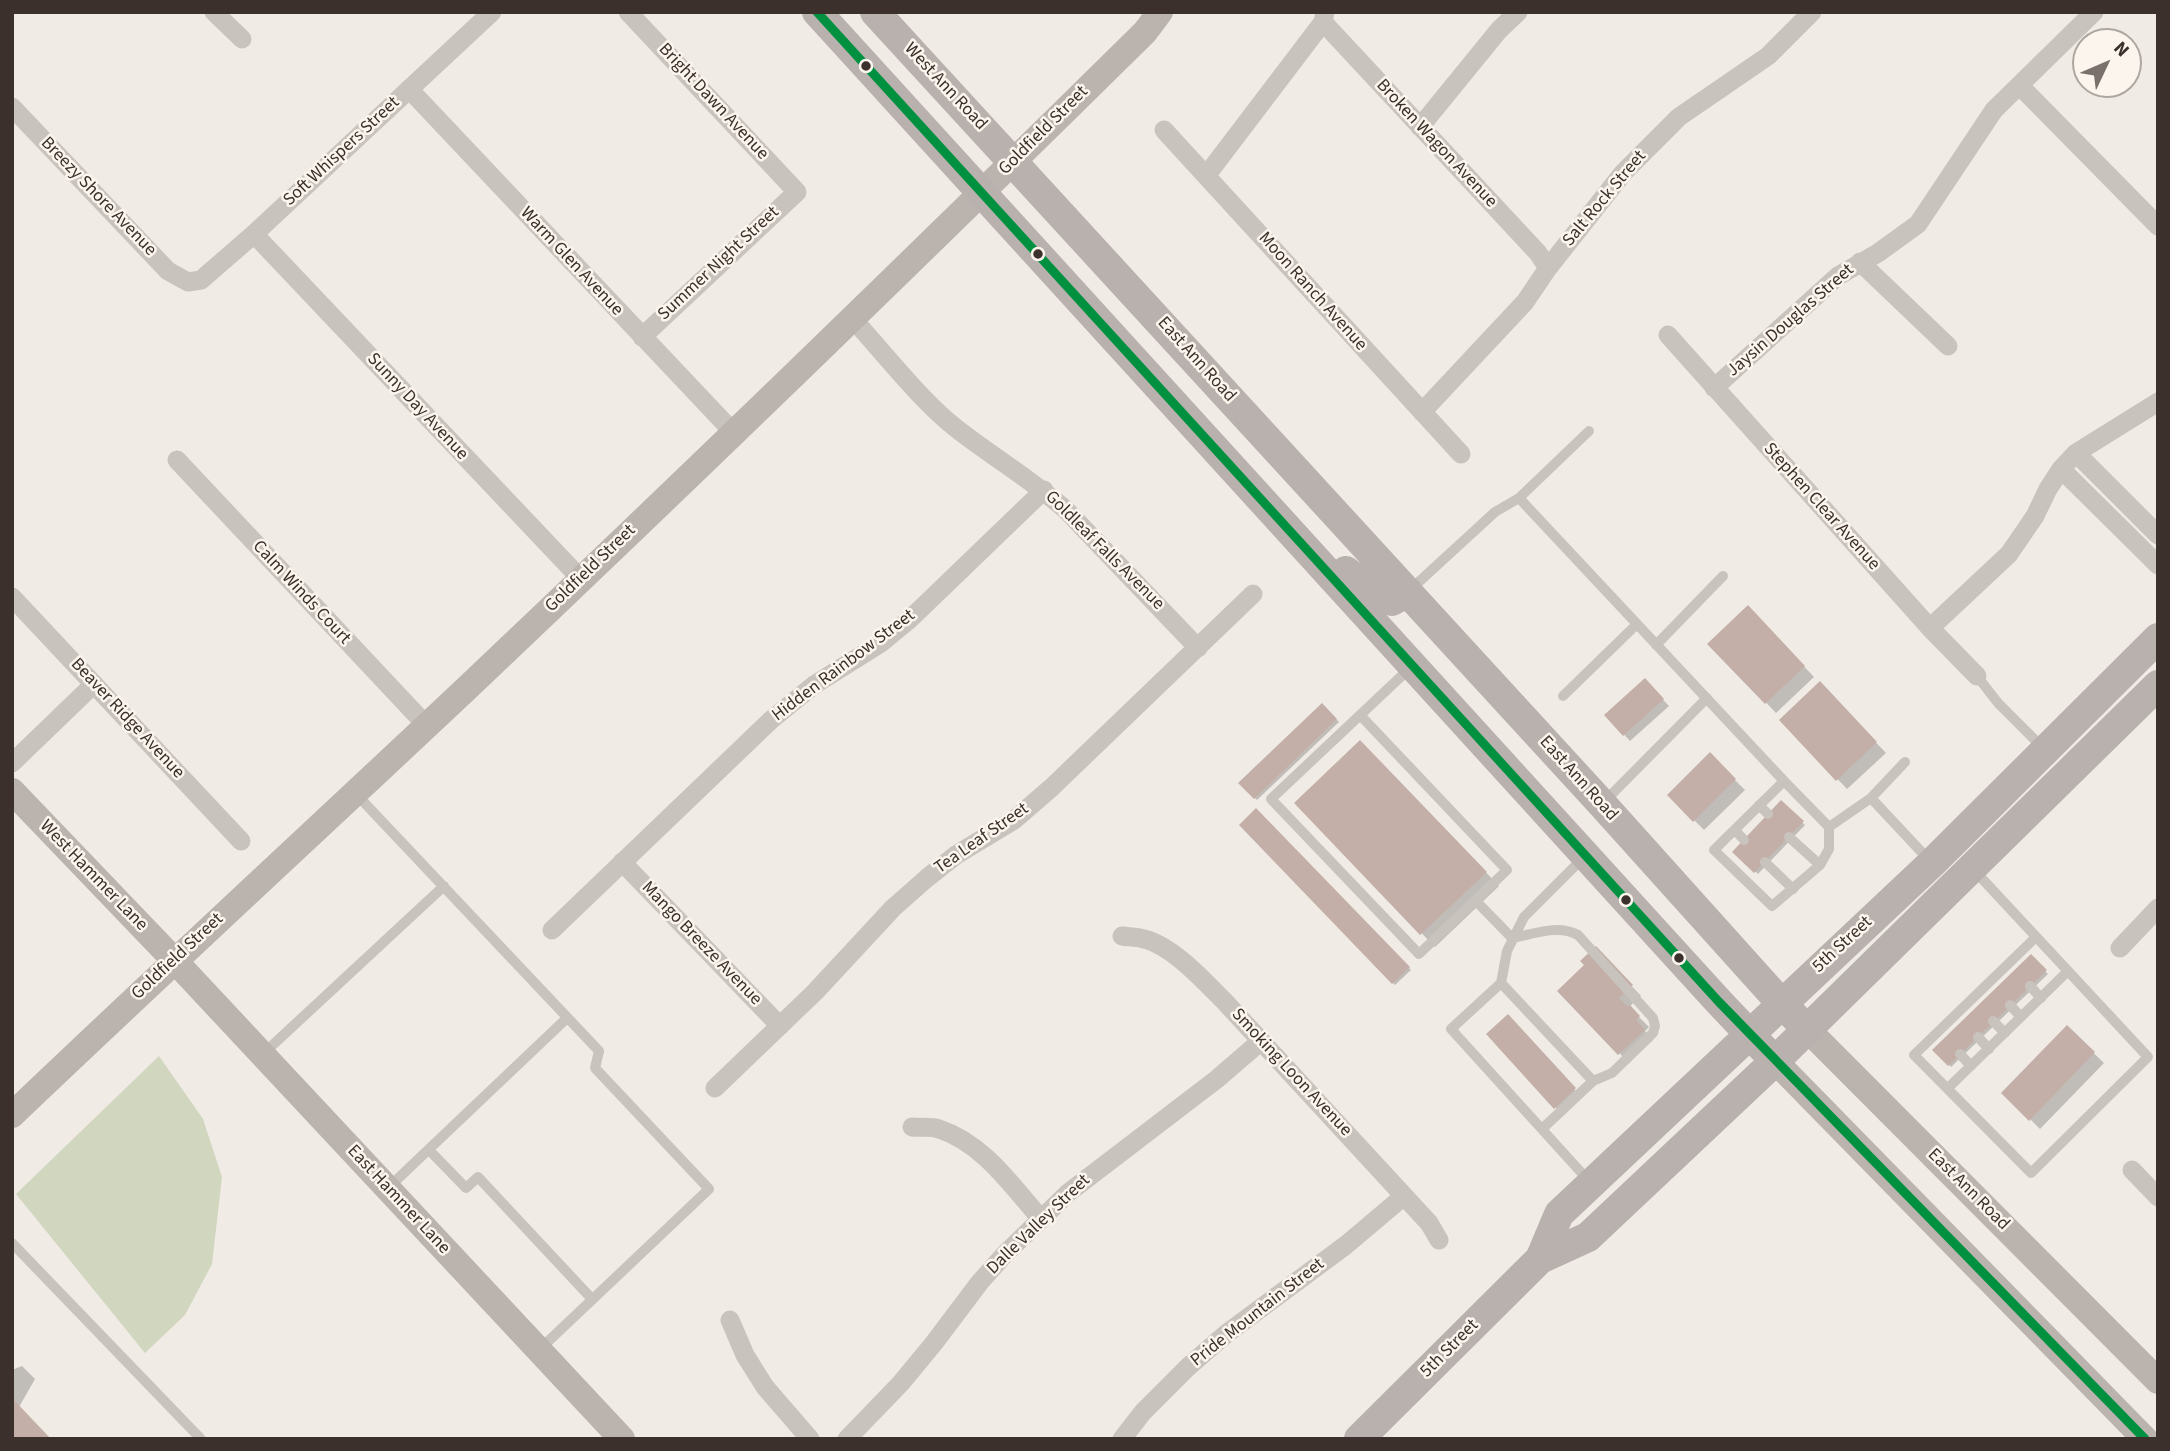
<!DOCTYPE html>
<html>
<head>
<meta charset="utf-8">
<style>
  body { margin:0 }
  #map { position:relative; width:2170px; height:1451px; overflow:hidden; background:#f0ebe5; font-family:"Source Sans 3",sans-serif }
  canvas { display:block }
  .frame { position:absolute; inset:0; border:14px solid #3b302b; pointer-events:none }
  .north { position:absolute; left:2072px; top:28px; width:70px; height:70px; box-sizing:border-box; background:#fbf5ee; border:2px solid #aea6a0; border-radius:50%; rotate:46deg; font-size:19px; font-weight:700; line-height:28px; text-align:center; color:#3b302b }
  .north::after { content:''; display:block; margin:auto; width:24px; height:32px; background:#7a716c; clip-path:polygon(50% 0,100% 100%,50% 72%,0 100%) }
</style>
</head>
<body>
<div id="map">
<canvas width="2170" height="1451"></canvas>
<div class="frame"></div>
<div class="north">N</div>
</div>
<script>
const g = document.querySelector('canvas').getContext('2d');
g.lineJoin = 'round';
function paint(path, color) { g.fillStyle = color; g.fill(path, 'evenodd'); }
function strokePath(path, color, width, dash) { g.strokeStyle = color; g.lineWidth = width; g.lineCap = dash ? 'butt' : 'round'; g.setLineDash(dash || []); g.stroke(path); }
function drawText(font, color, halo, rows, align = 'center') {
  g.font = font + ' "Source Sans 3",sans-serif'; g.lineWidth = 5; g.setLineDash([]); g.textBaseline = 'middle'; g.strokeStyle = halo; g.fillStyle = color; for (const [text, x, y, turn = 0] of rows) {
    g.save(); g.translate(x, y); g.rotate((+turn || 0) * Math.PI / 180); g.textAlign = isNaN(turn) ? turn : align; if (halo) g.strokeText(text, 0, 0); g.fillText(text, 0, 0); g.restore();
  }
}
const green = new Path2D(`
  M159 1056 203 1119 222 1177 212 1264 185 1315 145 1353 16 1194Z`);
const shadow = new Path2D(`
  M1748 607 1814 677 1776 713 1710 644Z
  M1644 680 1669 706 1630 741 1606 715Z
  M1820 684 1886 753 1847 789 1781 720Z
  M1322 705 1339 722 1257 800 1241 783Z
  M1373 755 1499 886 1435 947 1296 803Z
  M1710 755 1745 790 1704 830 1669 795Z
  M1781 802 1805 825 1758 874 1735 852Z
  M1256 810 1411 970 1395 985 1241 825Z
  M1596 948 1641 996 1629 1007 1649 1027 1645 1031 1653 1040 1629 1063 1560 991 1587 965Z
  M2031 957 2048 974 1951 1067 1935 1050Z
  M1508 1016 1577 1092 1558 1110 1488 1034Z
  M2067 1027 2104 1063 2040 1129 2004 1093Z
  M22 1366 35 1379 19 1407 12 1439V1370Z`);
const building = new Path2D(`
  M1748 605 1805 666 1765 704 1707 644Z
  M1645 678 1664 699 1623 736 1604 715Z
  M1820 681 1877 742 1836 781 1779 720Z
  M1322 703 1337 719 1254 799 1238 783Z
  M1360 740 1487 872 1420 935 1294 803Z
  M1710 752 1736 779 1693 822 1667 795Z
  M1781 800 1804 821 1754 873 1732 852Z
  M1256 808 1410 967 1392 984 1239 825Z
  M1596 946 1633 985 1619 998 1628 1007 1630 1005 1640 1016 1636 1020 1645 1030 1618 1055 1557 991 1584 965 1580 961Z
  M2031 954 2047 970 1948 1066 1932 1050Z
  M1508 1014 1576 1088 1554 1109 1486 1034Z
  M2067 1025 2095 1052 2029 1121 2001 1093Z
  M12 1398 51 1439H12Z`);
const lane = new Path2D(`
  M1589 431 1519 498 1784 781 1714 850 1772 906 1820 865 1829 849V827L1871 798 1929 860
  M1410 590 1495 512 1519 498
  M1656 645 1723 576
  M1977 676 1998 703 2043 748
  M1563 696 1637 624
  M1360 715 1507 870 1419 954 1271 799 1410 668
  M1784 781 1829 827
  M357 795 599 1051 595 1068 709 1189 539 1350
  M1871 798 1905 762
  M1604 802 1707 698
  M1759 805 1768 814
  M1735 830 1744 840
  M1789 837 1820 865
  M1765 862 1793 889
  M1973 869 2148 1057 2031 1173 1914 1055 2036 937
  M1475 900 1512 938C1534 934 1558 924 1578 935L1653 1018 1655 1026 1653 1033 1612 1073 1593 1081
  M1501 983 1451 1029 1588 1180
  M2030 986 2041 998
  M2010 1005 2021 1017
  M1993 1021 2005 1033
  M1978 1037 1989 1049
  M263 1054 444 886
  M1960 1054 1971 1066
  M1948 1088 2068 971
  M1542 1129 1593 1081 1501 983 1507 951 1524 917 1583 858
  M429 1150 466 1188 478 1177 592 1299
  M388 1188 567 1018
  M12 1243 201 1439`);
const street = new Path2D(`
  M214 12 242 39
  M628 12 797 192 642 337
  M1323 22 1538 253 1548 268
  M2020 86 2158 226
  M409 89 734 433
  M12 107 168 271 188 282 201 280 254 234 492 12
  M1420 127 1499 30 1518 12
  M1164 130 1461 454
  M1206 176 1323 22 1325 12
  M254 234 581 579
  M1860 262 1948 346
  M852 318C884 353 920 400 957 429 993 457 1032 480 1066 510L1198 648
  M1668 335 1930 628 1977 676
  M1714 388 1838 276 1878 253 1918 224 1994 110 2094 12
  M1422 412 1525 302 1548 268 1623 173 1679 117 1768 56 1812 12
  M2076 453 2158 535
  M177 460 426 725
  M2061 469 2158 565
  M12 597 241 841
  M1930 628 2009 554 2035 516 2048 489 2061 469 2076 453 2158 402
  M12 763 94 684
  M622 862 780 1026
  M552 930 771 720 814 685 881 643 910 619 1044 490
  M1122 936C1129 937 1137 937 1144 939 1173 946 1205 982 1226 1003L1429 1223 1439 1240
  M2120 948 2158 908
  M715 1088 815 992 893 908 927 878 956 855 1014 820 1051 788 1253 594
  M912 1127C920 1128 931 1126 939 1129 983 1143 1012 1186 1041 1219
  M2132 1170 2158 1197
  M730 1320 745 1355 765 1387 810 1439
  M847 1439 901 1383 934 1343 980 1282 1005 1254 1068 1193 1217 1079 1261 1041
  M1122 1439 1143 1412 1188 1367 1226 1334 1346 1245 1404 1196`);
const secondary = new Path2D(`
  M12 791 174 960 622 1439
  M1808 1030 2158 1381
  M1775 1061 2145 1439
  M12 1115C162 972 315 831 466 689 695 472 921 253 1145 32L1160 12`);
const primary = new Path2D(`
  M817 12 1719 1002 1775 1061
  M875 12 1602 804 1781 1003 1808 1030
  M1346 571 1379 597 1392 601 1408 592
  M1540 1259 1559 1214 1932 863 2158 638
  M1359 1439 1540 1259 1588 1237 1775 1061 2158 685`);
const bus1 = new Path2D(`
  M817 12 1719 1002 2145 1439`);
const markers = [
  [866,66,6,"#3b302b"],
  [1038,254,6,"#3b302b"],
  [1626,900,6,"#3b302b"],
  [1679,958,6,"#3b302b"]
];
const streetNames = [
  ["West Ann Road",945,87,47],
  ["Bright Dawn Avenue",713,102,47],
  ["Goldfield Street",1044,131,-45],
  ["Broken Wagon Avenue",1436,144,47],
  ["Soft Whispers Street",342,152,-43],
  ["Breezy Shore Avenue",98,197,46],
  ["Salt Rock Street",1605,199,-50],
  ["Warm Glen Avenue",571,262,47],
  ["Summer Night Street",719,264,-43],
  ["Moon Ranch Avenue",1312,292,48],
  ["Jaysin Douglas Street",1791,321,-41],
  ["East Ann Road",1196,360,48],
  ["Sunny Day Avenue",417,407,47],
  ["Stephen Clear Avenue",1821,507,48],
  ["Goldleaf Falls Avenue",1104,551,45],
  ["Goldfield Street",591,569,-44],
  ["Calm Winds Court",301,593,47],
  ["Hidden Rainbow Street",844,666,-37],
  ["Beaver Ridge Avenue",127,719,47],
  ["East Ann Road",1578,779,48],
  ["Tea Leaf Street",982,839,-35],
  ["West Hammer Lane",93,876,46],
  ["Mango Breeze Avenue",701,944,46],
  ["5th Street",1843,945,-43],
  ["Goldfield Street",178,957,-43],
  ["Smoking Loon Avenue",1291,1073,47],
  ["East Ann Road",1968,1190,45],
  ["East Hammer Lane",398,1200,47],
  ["Dalle Valley Street",1039,1225,-44],
  ["Pride Mountain Street",1258,1313,-38],
  ["5th Street",1450,1349,-45]
];
paint(green, '#d1d6bf');
paint(shadow, '#0003');
paint(building, '#c3afa7');
strokePath(lane, '#c9c3be', 10);
strokePath(street, '#c9c3be', 19);
strokePath(secondary, '#bab3ae', 26);
strokePath(primary, '#b8b1ad', 30);
strokePath(bus1, '#009140', 9);
for (const [x, y, r, color] of markers) { const dot = new Path2D(); dot.arc(x, y, r, 0, 2 * Math.PI); g.fillStyle = color; g.fill(dot); strokePath(dot, '#fbf5ee', 2.5); }
drawText('18px', '#3b302b', '#fbf5ee', streetNames);
</script>
</body>
</html>
